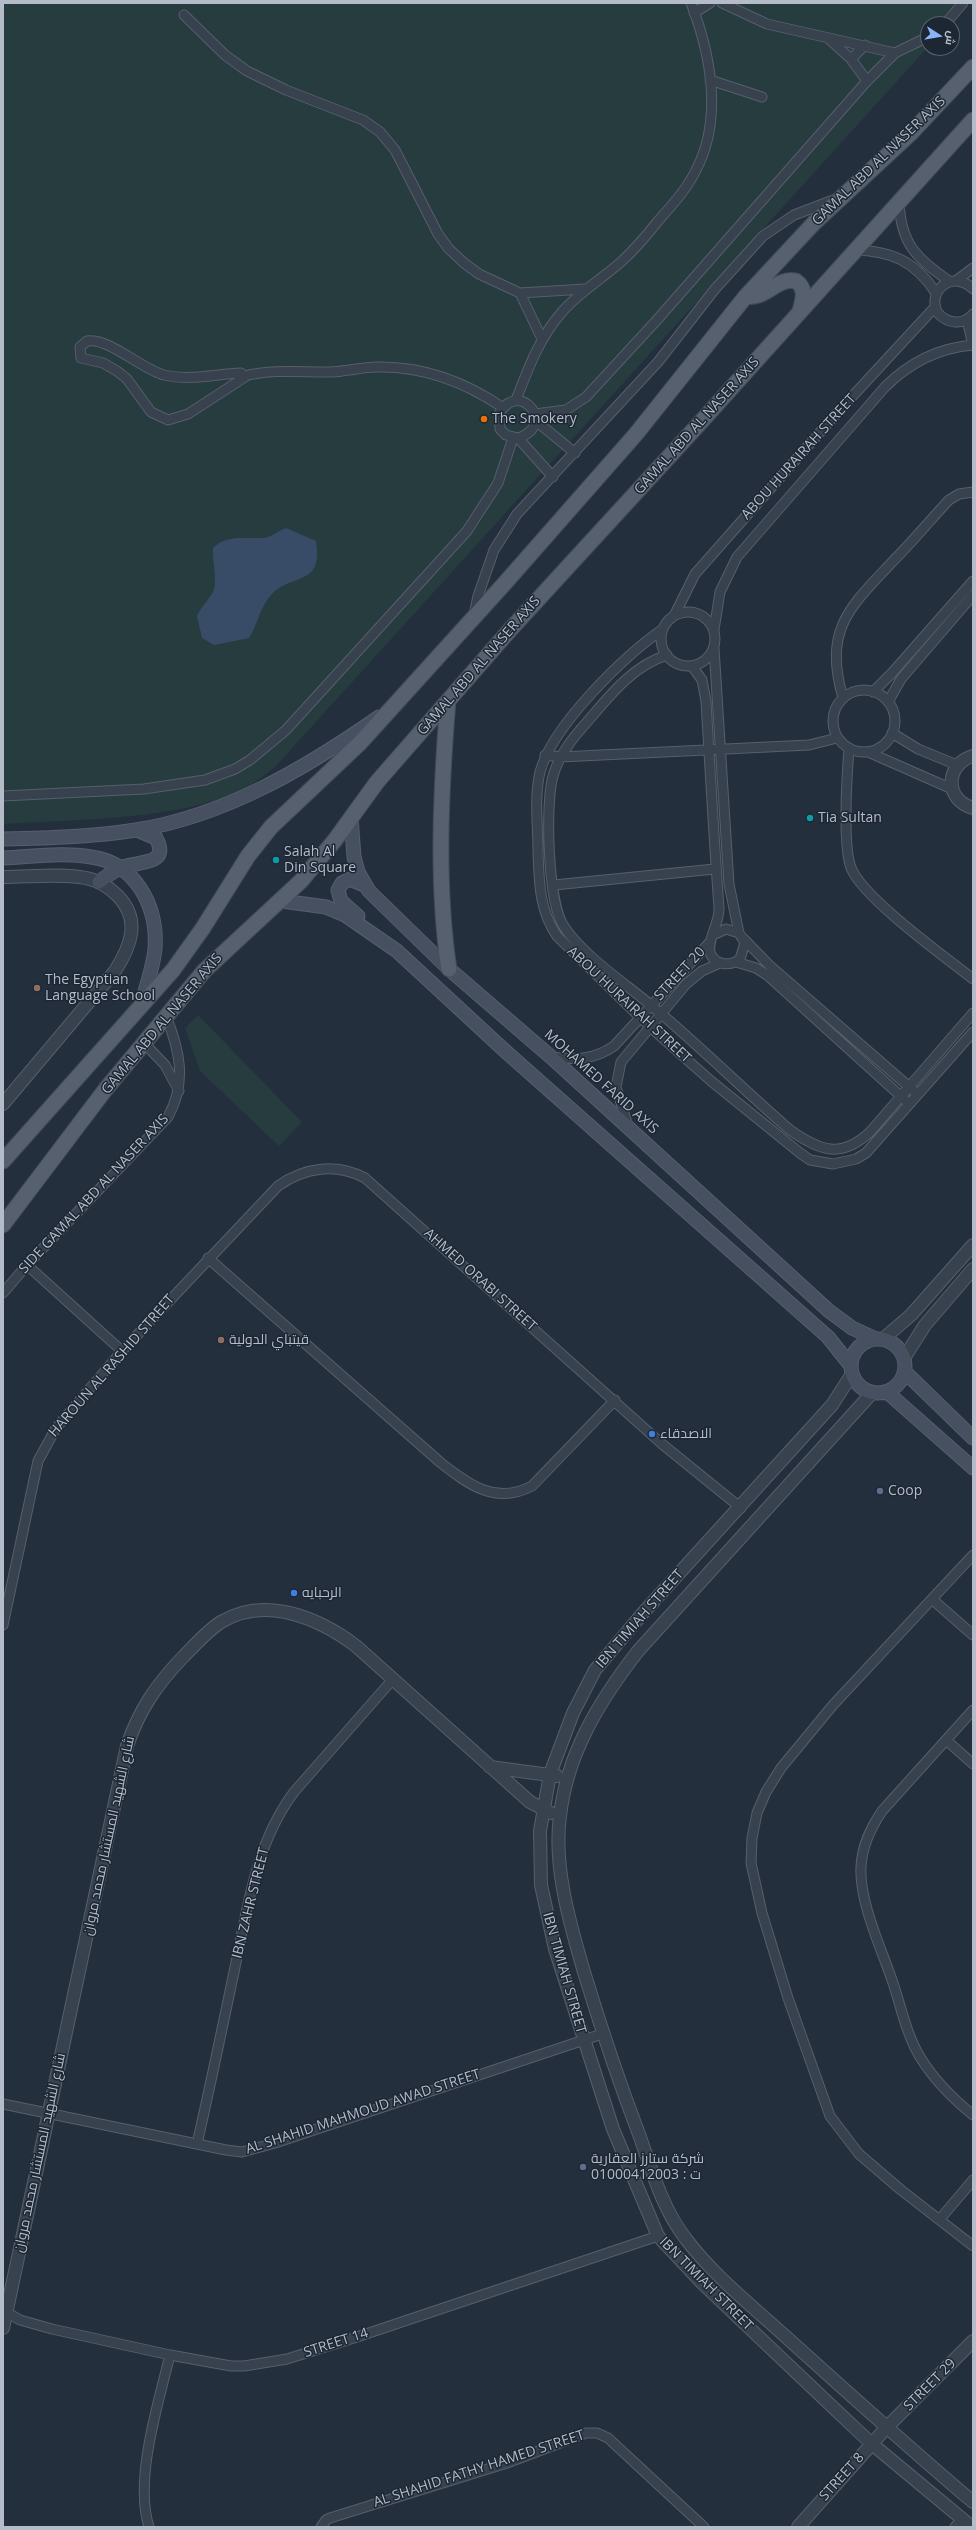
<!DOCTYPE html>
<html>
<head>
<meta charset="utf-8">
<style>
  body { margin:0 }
  #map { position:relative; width:976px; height:2530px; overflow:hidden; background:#242f3e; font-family:"Open Sans",Cairo,sans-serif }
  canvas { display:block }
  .frame { position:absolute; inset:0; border:4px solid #b4bcc9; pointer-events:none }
  .north { position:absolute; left:920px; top:16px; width:40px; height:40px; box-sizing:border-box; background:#1d2633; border:1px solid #59626f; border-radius:50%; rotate:102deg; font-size:11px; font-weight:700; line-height:16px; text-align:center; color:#b4bcc9 }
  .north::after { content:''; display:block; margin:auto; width:14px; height:18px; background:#8ab4f8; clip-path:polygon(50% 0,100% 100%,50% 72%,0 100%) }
</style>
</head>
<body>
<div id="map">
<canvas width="976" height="2530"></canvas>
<div class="frame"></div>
<div class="north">ش</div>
</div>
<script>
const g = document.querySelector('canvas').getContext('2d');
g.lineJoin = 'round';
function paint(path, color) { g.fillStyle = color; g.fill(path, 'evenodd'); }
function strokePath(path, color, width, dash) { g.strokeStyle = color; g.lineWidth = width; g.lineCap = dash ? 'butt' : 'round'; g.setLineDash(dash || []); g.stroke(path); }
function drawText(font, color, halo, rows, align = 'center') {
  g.font = font + ' "Open Sans",Cairo,sans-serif'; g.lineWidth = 3; g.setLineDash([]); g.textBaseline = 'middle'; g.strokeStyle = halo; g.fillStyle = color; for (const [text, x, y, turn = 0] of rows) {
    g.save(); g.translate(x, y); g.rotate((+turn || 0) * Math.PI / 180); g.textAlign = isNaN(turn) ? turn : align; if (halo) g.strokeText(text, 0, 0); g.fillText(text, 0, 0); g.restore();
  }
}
const green = new Path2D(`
  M3 3H968L949 24H928V47L276 766C267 772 259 781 249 786 188 821 74 819 3 824Z
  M198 1015 302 1122 279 1146 200 1071 185 1028Z`);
const water = new Path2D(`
  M286 528 316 541C323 587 294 572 272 594 260 606 258 624 249 638L214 645 202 638 197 616C201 607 208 601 213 592 218 584 212 559 213 548 227 534 244 539 263 538 269 538 279 531 286 528Z`);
const minor = new Path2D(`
  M722 3 767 24 895 53
  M694 13 710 3
  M184 15 225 55 247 71 286 90 363 120 380 132 395 150 438 234 449 249 464 263 479 274 520 293 585 289
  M945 24 963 3
  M830 40 851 59 867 81
  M851 59 865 45
  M710 80 762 97
  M899 202C901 244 916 258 949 281
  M854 250C892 251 915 261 936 293
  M957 280 973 268
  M973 289C955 270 927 288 937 312 947 324 963 326 973 314
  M520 293 542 339
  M967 320 973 345
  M87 341C110 338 141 369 164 375 190 381 215 374 241 373L245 377 188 414 168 420 151 412 127 379 117 371 103 363 81 358 80 347Z
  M244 376C273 369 300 372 329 372 345 372 361 367 377 367 423 366 465 382 502 407
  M516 400C528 369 539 338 562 312 579 292 602 279 622 261 635 249 647 235 658 221 672 205 687 189 696 170 723 119 711 55 691 3
  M535 414 566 410 586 397 656 321 867 81 895 53 928 37
  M536 421 575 453
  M518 438C558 425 519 378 499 414L500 429 506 435 518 438 553 477
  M661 639a27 27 0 1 1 54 0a27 27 0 1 1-54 0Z
  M474 615 478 596 494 550 517 514 658 362 715 289 763 236 794 215 836 199
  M674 616 695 574 837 413 935 307
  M663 629C624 656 552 726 540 772 534 797 538 825 538 851 539 881 539 910 557 936L649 1026 711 1081 800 1153 810 1160 833 1164 856 1159 866 1153 973 1032
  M714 630 720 592 737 557 885 387C910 362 938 348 973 345
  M714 648 729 884 739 933
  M667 655C629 667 606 701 580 730 568 744 558 758 553 776 545 804 548 901 563 925 582 956 631 987 659 1012 704 1050 746 1092 790 1130 820 1151 841 1159 870 1132L973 1013
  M692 666 702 680 706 701C710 770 714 839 719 908 720 923 705 943 711 955 717 966 731 966 740 959L745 943 739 933 726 929 713 935
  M833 721a31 31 0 1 1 62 0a31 31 0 1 1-62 0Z
  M873 692 892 673 973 581
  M843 698C823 628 850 607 895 559 914 540 931 519 949 500L959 494 973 492
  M888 702 901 679 973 595
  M892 733 918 749 957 765
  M849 749C847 774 842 850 852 870 866 900 944 956 973 979
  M868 752 952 789
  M545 755 560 757 809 745 837 738
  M3 796 144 789 205 780 235 769 250 760 286 730 467 531 498 483 513 438
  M554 885 715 869
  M743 938 770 966 914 1091
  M736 962 756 968 767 975 905 1100
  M144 1043 165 1065 179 1091
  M551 1057C575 1060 594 1060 614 1046L710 942
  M628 1126 616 1087 621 1062 686 984 702 971 720 963
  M208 1258 441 1463C469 1485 496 1505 532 1486L615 1400
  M27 1265 122 1351
  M3 1293 27 1265 168 1117C187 1082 180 1051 166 1016
  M973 1555 833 1705 781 1768 766 1792 757 1813 752 1838 751 1863 762 1913 788 1998 830 2116 859 2154 901 2190 973 2246
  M933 1600 973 1635
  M3 1625 38 1461 56 1428 122 1351 278 1186C305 1167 336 1163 365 1178L662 1444 741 1508
  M973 1710 882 1811C870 1829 862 1846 861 1867 859 1901 881 1948 892 1980 901 2006 906 2034 920 2057 934 2080 952 2098 973 2115
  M946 1740 973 1764
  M3 2104 226 2150 242 2152 275 2143 602 2034
  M197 2144C210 2087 222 2029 234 1972 247 1910 255 1844 294 1792L393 1679
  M940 2219 973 2180
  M4 2307 6 2312 20 2320 52 2329 170 2355 231 2366H244L287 2359 357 2337 658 2236
  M149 2527C134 2480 158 2404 170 2355
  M321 2527 326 2520 330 2518 507 2463 586 2433H597L608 2438 704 2527
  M955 2527 963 2518`);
const tertiary = new Path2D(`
  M973 756C945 764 944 800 973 808
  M3 877C30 877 60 873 86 878 98 880 109 887 118 896 141 920 131 946 115 971L3 1104
  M883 1339 911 1315 973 1245
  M904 1358 925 1325 973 1269
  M852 1374 832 1405 643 1613 595 1670 573 1713 550 1774 540 1831 541 1885 555 1949 613 2129 658 2236 702 2283 840 2414 872 2444 972 2527
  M872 1393 638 1651C600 1700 567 1753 560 1816 553 1866 570 1924 584 1972 601 2028 619 2082 640 2137 652 2171 663 2210 686 2239 714 2276 751 2305 785 2336 847 2392 909 2448 973 2502
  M490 1767 557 1776
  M3 2328 127 1746C139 1710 157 1684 183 1657 195 1645 207 1631 221 1622 265 1595 319 1618 356 1646L530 1802 551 1813
  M798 2527 886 2428 973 2341`);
const secondary = new Path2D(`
  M351 817 354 857 358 872 369 891 449 969 551 1057 829 1311 852 1328 876 1339
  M3 839C47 838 92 837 136 830 225 816 306 768 379 717
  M3 858C31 857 63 852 91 857 136 863 158 907 155 949 153 968 146 987 141 1005
  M99 882C106 877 114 870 123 867 137 861 171 866 156 838L137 830
  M282 901 326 907 345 915 397 951 504 1050 828 1337 851 1366
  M358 916 341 901 338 890 342 883 350 879 364 885
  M851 1366a27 27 0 1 1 54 0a27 27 0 1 1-54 0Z
  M905 1372 973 1438
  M887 1392 973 1468`);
const primary = new Path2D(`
  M746 296C766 300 776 277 796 281 807 289 803 299 800 311
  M448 701C441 787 436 884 449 969
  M3 1161 173 970 203 928 248 856 271 827 360 743 505 583 636 434 746 296 814 223 911 133 973 67
  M3 1225 105 1090 204 971 301 881 335 840 377 782 509 631 699 424 973 120`);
const markers = [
  [484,419,4,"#e8710a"],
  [810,818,4,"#0f9aa8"],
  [276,860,4,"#0f9aa8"],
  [37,988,4,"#8d6e63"],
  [221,1340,4,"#8d6e63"],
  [652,1434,4,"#3f7fe0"],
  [880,1491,4,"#5c6f8a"],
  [294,1593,4,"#3f7fe0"],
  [583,2167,4,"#5c6f8a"]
];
const streetNames = [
  ["GAMAL ABD AL NASER AXIS",879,161,-44],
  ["GAMAL ABD AL NASER AXIS",697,426,-48],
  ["ABOU HURAIRAH STREET",799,457,-48],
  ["GAMAL ABD AL NASER AXIS",479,666,-49],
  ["STREET 20",680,974,-47],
  ["ABOU HURAIRAH STREET",629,1005,43],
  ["GAMAL ABD AL NASER AXIS",162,1024,-50],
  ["MOHAMED FARID AXIS",601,1082,42],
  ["SIDE GAMAL ABD AL NASER AXIS",94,1194,-47],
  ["AHMED ORABI STREET",480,1280,42],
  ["HAROUN AL RASHID STREET",112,1366,-49],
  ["IBN TIMIAH STREET",640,1619,-49],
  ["شارع الشهيد المستشار محمد مروان",109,1836,-78],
  ["IBN ZAHR STREET",251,1903,-76],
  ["IBN TIMIAH STREET",564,1973,74],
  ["AL SHAHID MAHMOUD AWAD STREET",363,2112,-18],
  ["شارع الشهيد المستشار محمد مروان",40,2153,-78],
  ["IBN TIMIAH STREET",706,2284,45],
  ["STREET 14",336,2343,-18],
  ["STREET 29",930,2385,-45],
  ["AL SHAHID FATHY HAMED STREET",479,2469,-18],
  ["STREET 8",842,2477,-48]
];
const poiNames = [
  ["The Smokery",492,419],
  ["Tia Sultan",818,818],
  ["Salah Al",284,852],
  ["Din Square",284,868],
  ["The Egyptian",45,980],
  ["Language School",45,996],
  ["قيتباي الدولية",229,1340],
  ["الاصدقاء",660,1434],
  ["Coop",888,1491],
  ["الرحبايه",302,1593],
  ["شركة ستارز العقارية",591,2159],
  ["ت : 01000412003",591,2175]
];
paint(green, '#263c3f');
paint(water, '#394c67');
strokePath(minor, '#565f6c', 11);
strokePath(tertiary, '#565f6c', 14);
strokePath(secondary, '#565f6c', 15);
strokePath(primary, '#414a57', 17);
strokePath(minor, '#38414e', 9);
strokePath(tertiary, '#38414e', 12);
strokePath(secondary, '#465061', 13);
strokePath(primary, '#56606e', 15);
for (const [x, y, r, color] of markers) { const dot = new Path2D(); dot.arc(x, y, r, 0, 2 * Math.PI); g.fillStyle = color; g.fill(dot); strokePath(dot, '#1d2633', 1.5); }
drawText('14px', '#b4bcc9', '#1d2633', streetNames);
drawText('14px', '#b4bcc9', '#1d2633', poiNames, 'left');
</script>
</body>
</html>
